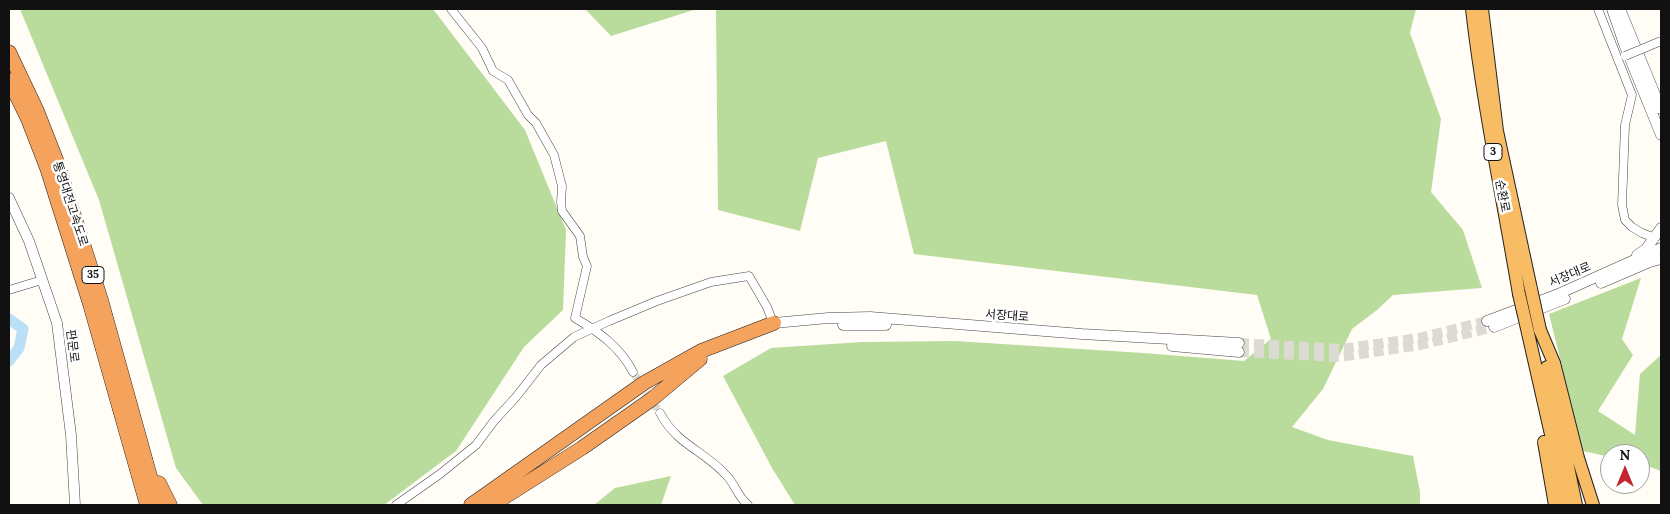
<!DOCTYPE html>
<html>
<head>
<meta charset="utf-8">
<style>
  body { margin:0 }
  #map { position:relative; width:1670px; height:514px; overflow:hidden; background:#fffdf5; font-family:Lora,serif }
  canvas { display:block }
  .frame { position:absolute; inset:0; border:10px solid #111; pointer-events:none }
  .north { position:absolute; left:1600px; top:444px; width:50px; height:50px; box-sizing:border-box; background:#fff; border:1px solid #a0a0a0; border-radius:50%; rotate:0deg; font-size:14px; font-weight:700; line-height:20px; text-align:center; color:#111 }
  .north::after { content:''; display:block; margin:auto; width:18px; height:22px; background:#c4262e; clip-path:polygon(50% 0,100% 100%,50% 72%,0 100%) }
</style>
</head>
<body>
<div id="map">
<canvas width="1670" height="514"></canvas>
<div class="frame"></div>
<div class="north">N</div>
</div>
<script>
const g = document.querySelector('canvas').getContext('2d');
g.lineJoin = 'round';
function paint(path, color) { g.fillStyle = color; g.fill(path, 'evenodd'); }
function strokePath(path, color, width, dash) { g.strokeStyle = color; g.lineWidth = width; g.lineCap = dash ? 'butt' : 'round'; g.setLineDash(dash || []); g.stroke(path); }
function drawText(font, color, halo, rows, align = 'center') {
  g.font = font + ' Lora,"Noto Sans KR",serif'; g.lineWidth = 5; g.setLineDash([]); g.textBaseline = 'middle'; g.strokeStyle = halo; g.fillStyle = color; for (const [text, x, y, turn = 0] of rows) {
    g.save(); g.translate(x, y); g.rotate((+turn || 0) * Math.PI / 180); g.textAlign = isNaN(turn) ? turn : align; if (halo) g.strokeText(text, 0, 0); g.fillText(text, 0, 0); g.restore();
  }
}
const forest = new Path2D(`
  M20 9H433L525 130 566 230 563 310 524 347 456 451 384 505H203L176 468 99 200Z
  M585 9H697L611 36Z
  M716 9H1416L1410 33 1441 119 1431 192 1463 230 1482 288 1393 295 1377 310 1352 329 1323 389 1292 427 1328 440 1413 456 1420 492V505H795L772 468 723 376 771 348 862 342 955 341 1143 353 1244 361 1271 339 1257 295 914 254 886 141 818 158 800 231 718 210Z
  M1641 278 1622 339 1633 355 1598 411 1635 435 1640 374 1661 355V471L1640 463V454H1610V457L1583 451 1549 314Z
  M671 476 661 505H594L615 488Z`);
const river = new Path2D(`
  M9 319 23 329 19 348 9 361`);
const minorTunnel = new Path2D(`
  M633 372 660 413`);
const tertiaryTunnel = new Path2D(`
  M1239 343 1340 349 1419 338 1487 321
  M1239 352 1340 357 1420 345 1494 327`);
const minor = new Path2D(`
  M451 9 482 48 493 71 508 80 528 115 536 123 554 155 562 186 561 202 562 211 580 236 583 257 587 266 575 318C599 332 620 347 633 372
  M1598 9 1632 95 1625 125 1622 205 1625 220 1632 227 1642 233 1655 238
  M9 290 42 280
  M660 413C677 445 703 450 725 474 735 483 737 496 748 505
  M396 505 440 474 476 445 494 421 516 397 541 365 574 337 609 321 657 301 711 282 749 276 767 307 774 325`);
const tertiary = new Path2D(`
  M1612 9 1624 44 1661 135
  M1620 9 1661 109
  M9 198 29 241 57 323 71 435 75 505
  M1637 255 1646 249 1661 228
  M1601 283 1650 262 1661 259
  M1487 321 1556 295 1661 248
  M774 323 828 318 870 317 1082 334 1239 343
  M843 325H886
  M1494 327 1565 299
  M1172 346 1239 352`);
const trunk = new Path2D(`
  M1472 9C1483 105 1503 199 1519 294
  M1482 9 1497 131 1531 289
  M1540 330 1554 363 1578 458 1593 505
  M1528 333 1567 505
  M1547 367 1576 505
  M1544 442 1555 505`);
const motorway = new Path2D(`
  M9 52 37 111 57 162 101 300 158 505
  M9 80 28 119 47 168 90 304 147 505
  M159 483 170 505
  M471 505 644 383 701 351 774 323
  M492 505 582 448 652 399 700 359`);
const minorBridge = new Path2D(`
  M1625 56 1661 41`);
const trunkBridge = new Path2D(`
  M1531 289 1540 330
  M1519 294 1528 333`);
const shields = [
  [1493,152,18],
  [93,275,22]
];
const shieldNames = [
  ["3",1493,152],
  ["35",93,275]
];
const streetNames = [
  ["순환로",1502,196,79],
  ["통영대전고속도로",70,204,72],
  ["서장대로",1570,275,-23],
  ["서장대로",1007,316,4],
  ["판문로",72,346,83]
];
paint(forest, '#b9dc9c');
strokePath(river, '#b9e0f7', 11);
strokePath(minorTunnel, '#dbdad3', 8, [8, 4]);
strokePath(tertiaryTunnel, '#dbdad3', 10, [10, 5]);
strokePath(minor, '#444', 9);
strokePath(tertiary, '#444', 11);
strokePath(trunk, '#222', 14);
strokePath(motorway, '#222', 15);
strokePath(minor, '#fff', 8);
strokePath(tertiary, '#fff', 10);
strokePath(trunk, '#f7bc64', 12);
strokePath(motorway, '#f5a25d', 14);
strokePath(minorBridge, '#444', 9, []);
strokePath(trunkBridge, '#222', 14, []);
strokePath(minorBridge, '#fff', 8);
strokePath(trunkBridge, '#f7bc64', 12);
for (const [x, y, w] of shields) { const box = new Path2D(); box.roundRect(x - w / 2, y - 8.5, w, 17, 4); g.fillStyle = '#fff'; g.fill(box); strokePath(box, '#111', 1); }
drawText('bold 11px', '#111', null, shieldNames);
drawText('12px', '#111', '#fff', streetNames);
</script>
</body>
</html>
